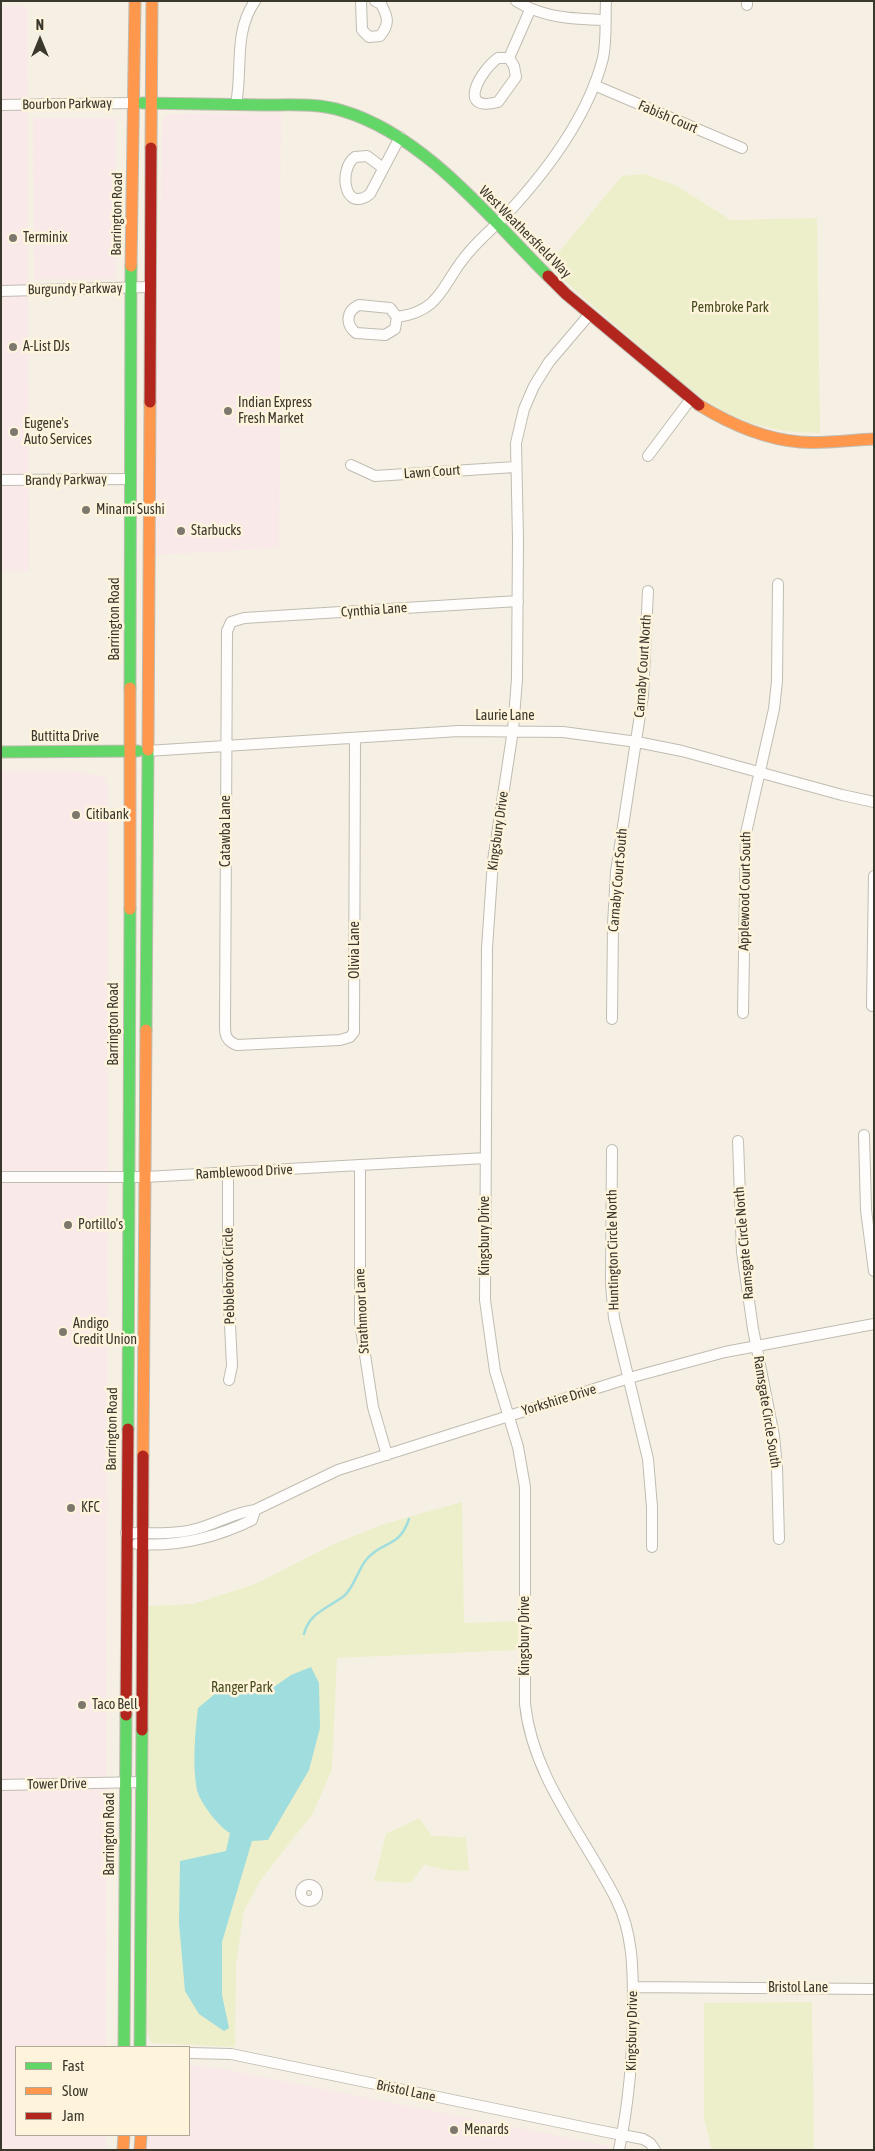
<!DOCTYPE html>
<html>
<head>
<meta charset="utf-8">
<style>
  body { margin:0 }
  #map { position:relative; width:875px; height:2151px; overflow:hidden; background:#f6f0e4; font-family:"Asap Condensed",sans-serif }
  canvas { display:block }
  .frame { position:absolute; inset:0; border:2px solid #3a372d; pointer-events:none }
  .legend { position:absolute; left:15px; top:2046px; width:175px; height:90px; box-sizing:border-box; background:#fef4dc; border:1px solid #b0a896; margin:0; padding:6px 9px; list-style:none; font-size:15px; color:#3a372d }
  .legend li { display:flex; align-items:center; gap:10px; height:25px }
  .legend b { width:25px; border:1px solid #b0a896 }
  .north { position:absolute; left:15px; top:15px; width:50px; height:50px; -webkit-text-stroke:4px #fef4dc; paint-order:stroke; rotate:0deg; font-size:14px; font-weight:700; line-height:20px; text-align:center; color:#3a372d }
  .north::after { content:''; display:block; margin:auto; width:18px; height:22px; background:#3a372d; clip-path:polygon(50% 0,100% 100%,50% 72%,0 100%) }
</style>
</head>
<body>
<div id="map">
<canvas width="875" height="2151"></canvas>
<div class="frame"></div>
<ul class="legend">
<li><b style="height:6px;background:#63d668"></b>Fast</li>
<li><b style="height:6px;background:#ff974d"></b>Slow</li>
<li><b style="height:6px;background:#b3261e"></b>Jam</li>
</ul>
<div class="north">N</div>
</div>
<script>
const g = document.querySelector('canvas').getContext('2d');
g.lineJoin = 'round';
function paint(path, color) { g.fillStyle = color; g.fill(path, 'evenodd'); }
function strokePath(path, color, width, dash) { g.strokeStyle = color; g.lineWidth = width; g.lineCap = dash ? 'butt' : 'round'; g.setLineDash(dash || []); g.stroke(path); }
function drawText(font, color, halo, rows, align = 'center') {
  g.font = font + ' "Asap Condensed",sans-serif'; g.lineWidth = 5; g.setLineDash([]); g.textBaseline = 'middle'; g.strokeStyle = halo; g.fillStyle = color; for (const [text, x, y, turn = 0] of rows) {
    g.save(); g.translate(x, y); g.rotate((+turn || 0) * Math.PI / 180); g.textAlign = isNaN(turn) ? turn : align; if (halo) g.strokeText(text, 0, 0); g.fillText(text, 0, 0); g.restore();
  }
}
const commercial = new Path2D(`
  M1 6H27L29 571H1Z
  M281 113 279 548 154 555 156 294 161 195 162 121 169 114Z
  M33 118H116V279H34Z
  M1 771H75L104 777 108 785 106 2047H16V2135H106V2150H1Z
  M189 2065 223 2069 609 2146 608 2150H146V2135H189Z`);
const green = new Path2D(`
  M645 174 677 186 731 220 817 218 820 433C791 433 764 429 738 418 703 403 676 377 648 353 614 324 580 296 548 265L622 176Z
  M462 1502 464 1623 519 1621 518 1650 337 1658 332 1769 313 1813 260 1881 244 1911 236 1964 235 2047 152 2043 147 2033 148 1606 193 1604 255 1584 332 1545 381 1525Z
  M419 1818 432 1836 466 1837 469 1871 448 1870 424 1865 410 1883 374 1881 386 1834Z
  M812 2002 814 2150H712L704 2118V2003Z`);
const water = new Path2D(`
  M311 1667 319 1683 320 1728 309 1770 268 1840 252 1841 222 1942V1995L229 2028 224 2031 199 2014 185 1991 179 1923 180 1861 226 1851 230 1833C220 1828 200 1803 197 1790 192 1766 195 1732 198 1708L216 1693H265L291 1675Z`);
const stream = new Path2D(`
  M304 1634C309 1613 328 1608 344 1596 353 1589 358 1570 366 1560 382 1540 399 1549 409 1519`);
const street = new Path2D(`
  M361 1 362 30 369 37 380 36C390 24 388 17 381 4L375 1
  M516 1C543 18 574 19 605 20
  M747 1V5
  M498 58H509L514 66 516 77 498 102C456 113 480 71 498 58Z
  M509 58 530 10
  M594 85 742 148
  M236 104C243 69 233 33 255 1
  M1 105 133 103
  M383 168 367 156 355 157C338 169 344 214 370 194L400 137
  M1 291 149 287
  M359 305 390 308 397 317 395 329 385 335 356 333C345 324 346 311 359 305Z
  M589 315 549 362 534 386 524 409 516 443 518 540 517 679 513 730 493 861 487 948 485 1300 495 1371 518 1447 525 1487V1704C533 1778 583 1834 616 1899 633 1933 633 1969 633 2006 633 2055 629 2102 619 2150
  M397 317C443 311 442 282 469 252 480 239 494 227 506 215 547 171 588 117 603 58 607 40 605 19 606 1
  M648 456 690 400
  M351 465 375 476 515 467
  M1 480 131 479
  M355 738 354 1032 350 1037 340 1040 237 1045C228 1042 225 1037 225 1028L227 631 231 622 244 618 518 601
  M147 751 459 731 563 732 637 742 682 751 842 795 874 802
  M872 1006 874 876
  M743 1013 746 833 774 709 777 681 778 584
  M612 1019 613 924 616 872 643 695 648 591
  M864 1135 866 1210 874 1271
  M738 1141 742 1252 753 1329 774 1436 777 1468 779 1539
  M612 1150 611 1284 614 1318 648 1459 652 1507V1547
  M360 1165V1322L373 1407 387 1455
  M228 1172V1282L232 1366 229 1380
  M1 1177H145L486 1158
  M126 1533C149 1533 173 1535 196 1529 216 1524 235 1512 255 1510L338 1470 629 1378 725 1352 874 1324
  M137 1544C178 1547 215 1538 252 1520L255 1510
  M1 1785 142 1782
  M301 1893a8 8 0 1 1 16 0a8 8 0 1 1-16 0Z
  M633 1987 874 1989
  M189 2053 231 2054 597 2130 643 2139 650 2143 655 2150`);
const fast = new Path2D(`
  M142 103C183 104 223 104 264 105 289 105 318 103 343 111 424 135 490 218 548 276
  M130 688 131 266
  M1 752 138 751
  M146 1030 148 750
  M128 1429 130 909
  M124 2047 126 1715
  M140 2047 142 1730`);
const slow = new Path2D(`
  M151 148 152 1
  M131 266 135 1
  M699 405C730 424 763 439 800 442 824 444 850 440 874 439
  M148 750 150 402
  M130 909V688
  M143 1456 146 1030
  M123 2150 124 2135
  M140 2150 141 2135`);
const jam = new Path2D(`
  M548 276 566 294 699 405
  M150 402 151 148
  M126 1715 128 1429
  M142 1730 143 1456`);
const markers = [
  [13,238,5,"#7c786d"],
  [13,347,5,"#7c786d"],
  [228,411,5,"#7c786d"],
  [14,432,5,"#7c786d"],
  [86,510,5,"#7c786d"],
  [181,531,5,"#7c786d"],
  [76,815,5,"#7c786d"],
  [68,1225,5,"#7c786d"],
  [63,1332,5,"#7c786d"],
  [71,1508,5,"#7c786d"],
  [82,1705,5,"#7c786d"],
  [454,2130,5,"#7c786d"]
];
const streetNames = [
  ["Bourbon Parkway",67,104,-1],
  ["Fabish Court",668,117,23],
  ["Barrington Road",117,214,-89],
  ["West Weathersfield Way",525,232,45],
  ["Burgundy Parkway",75,289,-1],
  ["Lawn Court",432,472,-4],
  ["Brandy Parkway",66,480,-1],
  ["Cynthia Lane",374,610,-4],
  ["Barrington Road",115,619,-90],
  ["Carnaby Court North",643,666,-86],
  ["Laurie Lane",505,716],
  ["Buttitta Drive",65,737],
  ["Catawba Lane",226,831,-90],
  ["Kingsbury Drive",498,831,-82],
  ["Carnaby Court South",618,880,-85],
  ["Applewood Court South",745,891,-89],
  ["Olivia Lane",355,950,-90],
  ["Barrington Road",114,1024,-90],
  ["Ramblewood Drive",244,1172,-3],
  ["Kingsbury Drive",485,1236,-90],
  ["Ramsgate Circle North",744,1243,-95],
  ["Huntington Circle North",613,1250,-91],
  ["Pebblebrook Circle",229,1276,-91],
  ["Strathmoor Lane",362,1311,-93],
  ["Yorkshire Drive",559,1400,-17],
  ["Ramsgate Circle South",767,1412,81],
  ["Barrington Road",112,1429,-89],
  ["Kingsbury Drive",525,1636,-90],
  ["Tower Drive",57,1784,-1],
  ["Barrington Road",110,1834,-90],
  ["Bristol Lane",798,1988],
  ["Kingsbury Drive",632,2031,-89],
  ["Bristol Lane",406,2091,12]
];
const poiNames = [
  ["Terminix",23,238],
  ["A-List DJs",23,347],
  ["Indian Express",238,403],
  ["Fresh Market",238,419],
  ["Eugene's",24,424],
  ["Auto Services",24,440],
  ["Minami Sushi",96,510],
  ["Starbucks",191,531],
  ["Citibank",86,815],
  ["Portillo's",78,1225],
  ["Andigo",73,1324],
  ["Credit Union",73,1340],
  ["KFC",81,1508],
  ["Taco Bell",92,1705],
  ["Menards",464,2130]
];
const parkNames = [
  ["Pembroke Park",730,308],
  ["Ranger Park",242,1688]
];
paint(commercial, '#f9e9e8');
paint(green, '#edefca');
paint(water, '#a0ddde');
strokePath(stream, '#a0ddde', 2.5);
strokePath(street, '#c0bcb2', 12);
strokePath(fast, '#c0bcb2', 13);
strokePath(slow, '#c0bcb2', 13);
strokePath(jam, '#c0bcb2', 13);
strokePath(street, '#fefdfb', 10);
strokePath(fast, '#63d668', 11);
strokePath(slow, '#ff974d', 11);
strokePath(jam, '#b3261e', 11);
for (const [x, y, r, color] of markers) { const dot = new Path2D(); dot.arc(x, y, r, 0, 2 * Math.PI); g.fillStyle = color; g.fill(dot); strokePath(dot, '#fef4dc', 2); }
drawText('14px', '#3a372d', '#fef4dc', streetNames);
drawText('14px', '#3a372d', '#fef4dc', poiNames, 'left');
drawText('14px', '#474c1c', '#fef4dc', parkNames);
</script>
</body>
</html>
